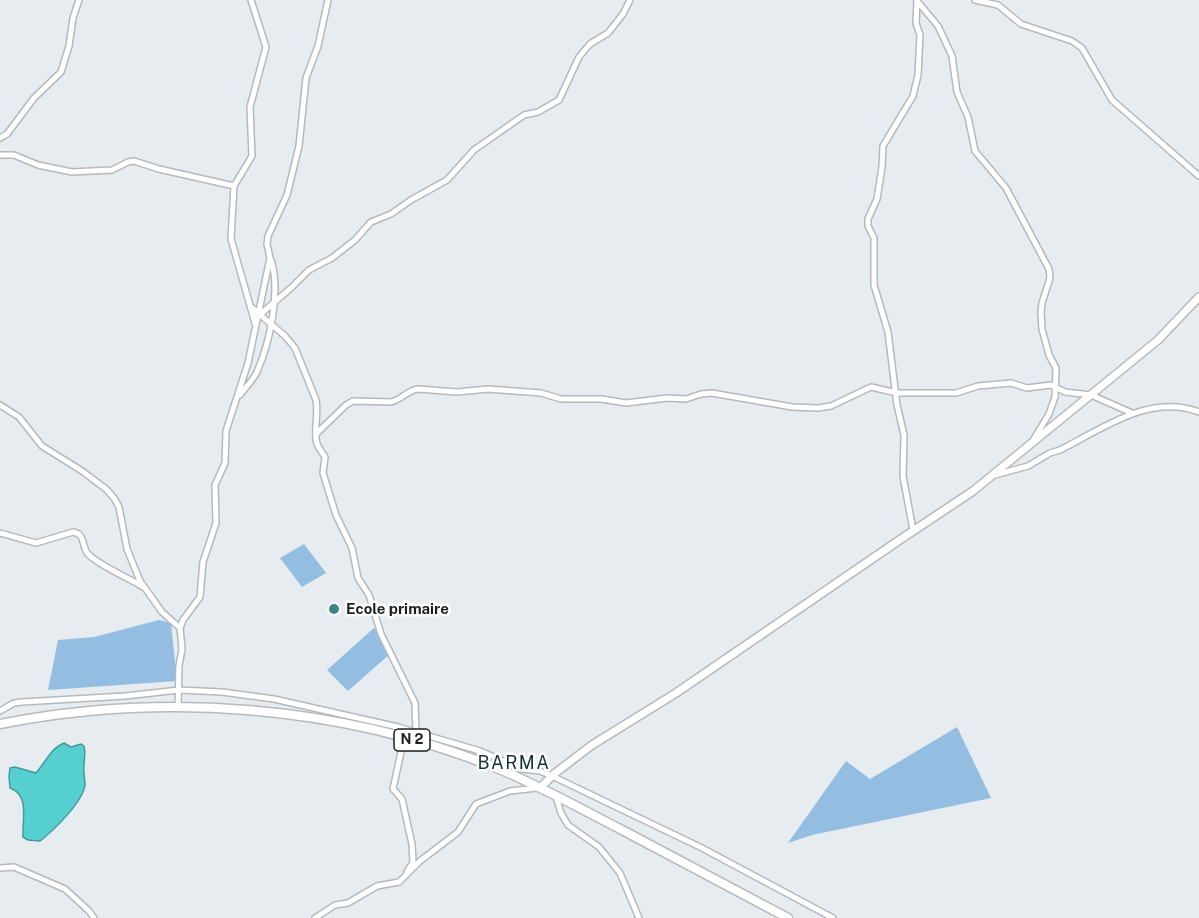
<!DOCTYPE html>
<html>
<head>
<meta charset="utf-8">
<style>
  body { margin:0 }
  canvas { display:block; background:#e7ecf0 }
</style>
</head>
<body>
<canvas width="1199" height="918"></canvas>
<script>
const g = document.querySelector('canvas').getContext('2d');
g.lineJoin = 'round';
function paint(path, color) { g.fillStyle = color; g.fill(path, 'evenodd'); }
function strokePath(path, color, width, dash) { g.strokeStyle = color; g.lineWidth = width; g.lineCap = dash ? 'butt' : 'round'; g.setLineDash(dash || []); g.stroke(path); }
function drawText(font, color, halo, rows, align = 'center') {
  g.font = font + ' "Public Sans",sans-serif'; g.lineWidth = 5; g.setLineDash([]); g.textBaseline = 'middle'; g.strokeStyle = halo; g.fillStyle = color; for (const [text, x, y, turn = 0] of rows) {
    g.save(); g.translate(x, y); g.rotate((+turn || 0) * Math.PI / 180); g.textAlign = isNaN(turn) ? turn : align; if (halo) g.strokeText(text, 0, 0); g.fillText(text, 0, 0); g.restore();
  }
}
const green = new Path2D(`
  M304 544 326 573 302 587 280 558Z
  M159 620 171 623 177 681 48 690 58 640 94 637Z
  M374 628 381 634 391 653 348 691 327 670Z
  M957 727 991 798 812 835 788 843 846 761 870 779Z`);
const water = new Path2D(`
  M64 743 71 747 81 744 84 746C86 754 84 758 84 765 83 772 85 778 85 785 83 802 53 831 40 841L28 840 23 837C22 820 30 795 10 788L9 776 10 768 15 767 36 773C45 763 51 748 64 743Z`);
const minor = new Path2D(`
  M251 0 266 47 250 107 252 156 234 186 231 239 255 323
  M975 0 998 5 1021 24 1072 41 1082 48 1112 100 1199 176
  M917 1 938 26 952 56 957 92 968 117 975 151 1006 188 1049 269 1050 278 1042 303 1041 313 1042 329 1049 355 1056 368 1055 397 1049 414 1032 442
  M0 138 7 134 34 98 61 72 69 46 73 18 79 0
  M0 155H14L38 165 72 172 112 170 128 162 134 161 159 169 234 186
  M250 306 285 336 295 348 316 400C319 415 313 430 317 444 319 449 323 453 325 457L323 473 336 515 352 548 358 578 369 595 381 634 415 703 416 732
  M257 317 291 288 309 270 332 258 355 240 371 222 391 214 411 200 447 180 474 150 524 115 538 112 559 100 579 57 590 44 608 33 623 14 630 0
  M240 395C245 388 253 380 257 372 270 342 281 291 271 260
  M0 405 19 417 42 446 82 471 106 489 114 498 119 507 127 549 140 581 162 612 180 628
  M316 434 346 405 353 401 391 402C401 400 408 390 418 389L457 392 488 389 541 393 561 399H601L626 403 667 398 686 399 701 394 712 393 792 407 818 408 831 406 871 387 897 393H956L978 386 1011 383 1027 388 1051 385 1065 392 1091 395 1132 413
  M995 475 1028 466 1050 453 1060 450C1102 429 1150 393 1199 412
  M913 530 903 476 904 435 897 405 888 332 874 285V238L868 226V219L877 199 882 167 883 146 913 96 918 75 920 35 916 23 917 0
  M0 533 36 543 73 532C86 534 81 546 88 554 98 565 129 578 143 587
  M178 707 179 666 182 649 180 628 183 620 200 597 203 562 216 523 215 485 225 463 226 431 248 363 270 258 267 244 268 236 287 195 299 146 306 78 318 46 328 0
  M0 711 14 703 22 702 125 696 179 690 222 692 274 699 398 727 480 751 522 769 540 771 552 776 702 848 833 918
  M404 738 393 789 402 799 412 844 413 862 407 872
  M556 797 561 813 568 825 599 847 620 873 639 918
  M0 868 14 867 65 889 89 911 94 918
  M315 918 335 905 348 903 377 886 399 882 420 861 458 832 476 804 510 791 537 788`);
const tertiary = new Path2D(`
  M541 787 554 774 592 745 676 693 901 539 973 491 1158 340 1199 297`);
const primary = new Path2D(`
  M0 724C163 692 339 705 494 767 539 785 581 809 624 831 679 860 734 889 788 918`);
const markers = [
  [334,609,6,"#3d8583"]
];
const shields = [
  [412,740,36]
];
const shieldNames = [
  ["N 2",412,740]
];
const poiNames = [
  ["Ecole primaire",346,609]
];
const quarterNames = [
  ["BARMA",514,763]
];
paint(green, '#93bee2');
paint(water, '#55cfd0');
strokePath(water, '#449a9b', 1.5);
strokePath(minor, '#b4b9be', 8);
strokePath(tertiary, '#b4b9be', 10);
strokePath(primary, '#b4b9be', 11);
strokePath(minor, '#fff', 5);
strokePath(tertiary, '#fff', 7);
strokePath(primary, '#fff', 8);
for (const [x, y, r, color] of markers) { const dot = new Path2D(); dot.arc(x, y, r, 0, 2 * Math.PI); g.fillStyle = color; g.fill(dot); strokePath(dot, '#fff', 2); }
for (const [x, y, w] of shields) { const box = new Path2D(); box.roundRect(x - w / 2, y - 11, w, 22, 4.5); g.fillStyle = '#fff'; g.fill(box); strokePath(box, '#1c1e20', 1.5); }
drawText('bold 14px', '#1c1e20', null, shieldNames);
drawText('bold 15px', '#1c1e20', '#fff', poiNames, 'left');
g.letterSpacing = '1.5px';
drawText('18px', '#0e3130', '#fff', quarterNames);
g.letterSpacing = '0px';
</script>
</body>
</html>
